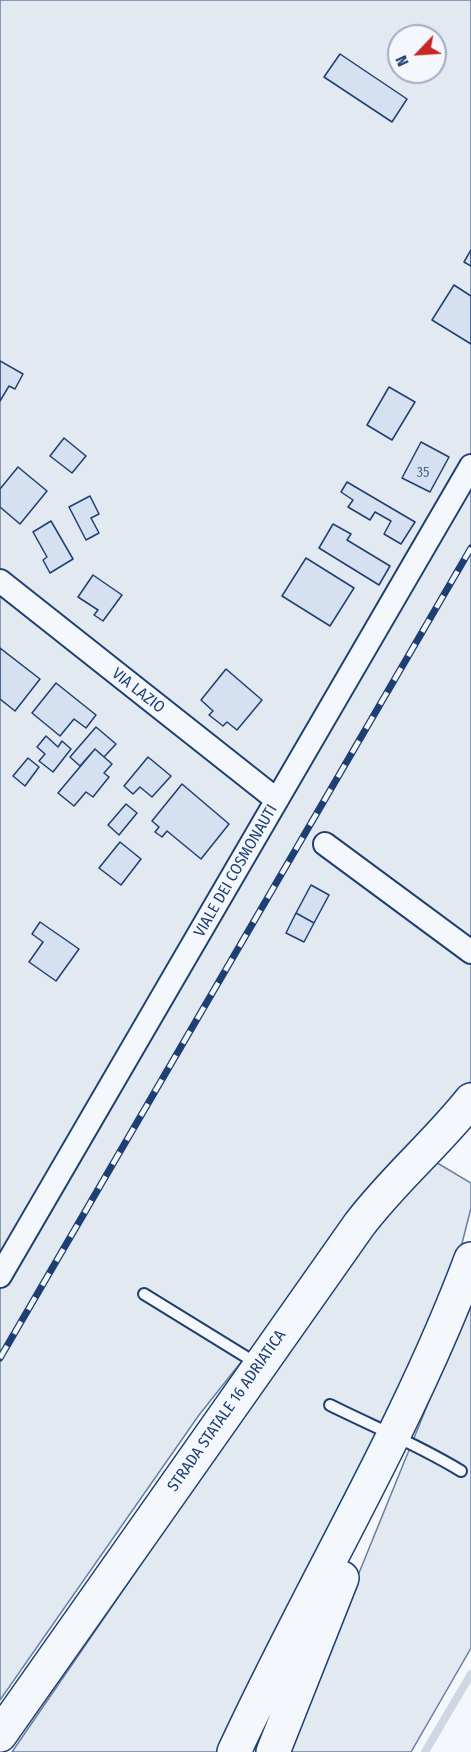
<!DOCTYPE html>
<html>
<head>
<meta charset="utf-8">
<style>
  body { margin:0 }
  #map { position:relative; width:471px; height:1752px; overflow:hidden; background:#f4f7fb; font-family:"Fira Sans Condensed",sans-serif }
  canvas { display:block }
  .north { position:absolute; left:387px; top:24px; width:60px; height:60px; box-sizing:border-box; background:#f4f7fb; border:2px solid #9eadc5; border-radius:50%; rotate:245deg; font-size:16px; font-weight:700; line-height:24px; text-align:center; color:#1d3f73 }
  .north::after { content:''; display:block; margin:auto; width:21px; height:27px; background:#c62828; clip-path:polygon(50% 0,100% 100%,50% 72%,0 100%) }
</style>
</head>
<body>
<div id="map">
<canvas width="471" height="1752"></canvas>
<div class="north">N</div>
</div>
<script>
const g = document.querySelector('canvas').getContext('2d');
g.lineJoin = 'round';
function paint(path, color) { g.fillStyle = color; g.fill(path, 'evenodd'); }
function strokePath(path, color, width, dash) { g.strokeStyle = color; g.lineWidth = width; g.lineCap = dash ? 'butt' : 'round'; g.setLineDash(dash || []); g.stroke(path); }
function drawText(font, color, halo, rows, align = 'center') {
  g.font = font + ' "Fira Sans Condensed",sans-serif'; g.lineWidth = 4.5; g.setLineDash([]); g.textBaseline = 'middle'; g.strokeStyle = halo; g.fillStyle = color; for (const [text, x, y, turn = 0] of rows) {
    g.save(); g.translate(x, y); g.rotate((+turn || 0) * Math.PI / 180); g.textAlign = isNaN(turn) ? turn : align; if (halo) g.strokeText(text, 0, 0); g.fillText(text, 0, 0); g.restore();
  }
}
const green = new Path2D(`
  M0 0H471V1081L288 1303 199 1415 0 1700ZM399 36H435V72H399Z
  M434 1161 471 1183V1208L457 1263 392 1404 220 1752H12L368 1234Z
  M471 1298V1648L411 1752H283L328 1649Z`);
const stream = new Path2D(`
  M425 1752 471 1674`);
const building = new Path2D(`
  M340 54 407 99 392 122 324 77Z
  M471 250V266L464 262Z
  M454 285 471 296V344L432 320Z
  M0 361 23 374 15 389 9 386 0 401Z
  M389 387 415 402 392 440 367 425Z
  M64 438 86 456 72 473 50 456Z
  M421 442 449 457 430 492 402 478Z
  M18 467 47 491 20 524 0 507V489Z
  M347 482 415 522 401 544 384 534 391 521 375 512 370 520 348 507 353 500 341 492Z
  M90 496 99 514 91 518 99 533 86 540 69 507Z
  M51 521 73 559 50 573 43 560 47 557 33 532Z
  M333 524 351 534 347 540 390 566 379 585 319 548Z
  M306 558 354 588 330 626 282 596Z
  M93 575 122 595 103 621 94 615 98 610 78 597Z
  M0 648 40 679 15 711 0 699Z
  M226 669 262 700 237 730 227 722 223 726 209 715 213 711 201 700Z
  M56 683 96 715 86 728 74 719 60 736 32 713Z
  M96 727 116 744 104 757 95 749 80 766 70 757Z
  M46 736 58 747 62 741 71 749 53 772 39 761 45 754 37 747Z
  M95 749 112 764 104 773 109 777 93 797 86 792 74 806 58 793Z
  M148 757 171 776 152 797 140 787 133 794 124 786Z
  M28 758 39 767 25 786 13 776Z
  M182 784 229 824 201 859 167 831 162 837 155 832 159 827 152 821Z
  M126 804 137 813 119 835 108 825Z
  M120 842 141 859 121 885 99 868Z
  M311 885 329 895 314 923 296 913Z
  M296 913 314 923 304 942 286 933Z
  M40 922 79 949 56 981 29 962 43 942 32 934Z`);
const lane = new Path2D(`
  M144 1294 256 1363
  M330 1405C374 1427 419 1445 461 1471`);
const street = new Path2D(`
  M0 581 277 800
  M325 844 471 952
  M0 1276 471 466`);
const primary = new Path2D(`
  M0 1735 359 1225C393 1180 436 1144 471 1100
  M234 1752C310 1587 407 1430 471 1259
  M273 1752 342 1578`);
const rail = new Path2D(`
  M0 1358 471 548`);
const numberNames = [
  ["35",423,473]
];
const streetNames = [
  ["VIA LAZIO",138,691,38],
  ["VIALE DEI COSMONAUTI",236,871,-60],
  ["STRADA STATALE 16 ADRIATICA",227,1411,-55]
];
paint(green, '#e3e9f0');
strokePath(green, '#687fa3', 1.5);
strokePath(stream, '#cfd7e4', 8);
paint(building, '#d5e0f0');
strokePath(building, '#1d3f73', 1.5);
strokePath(lane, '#1d3f73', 14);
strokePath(street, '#1d3f73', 26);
strokePath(primary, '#1d3f73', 36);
strokePath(lane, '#f4f7fb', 10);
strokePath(street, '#f4f7fb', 22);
strokePath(primary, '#f4f7fb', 33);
strokePath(rail, '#1d3f73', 7);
strokePath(rail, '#f4f7fb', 4.5, [14]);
drawText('14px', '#4b6792', null, numberNames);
drawText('16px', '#1d3f73', '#f4f7fb', streetNames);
</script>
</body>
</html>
